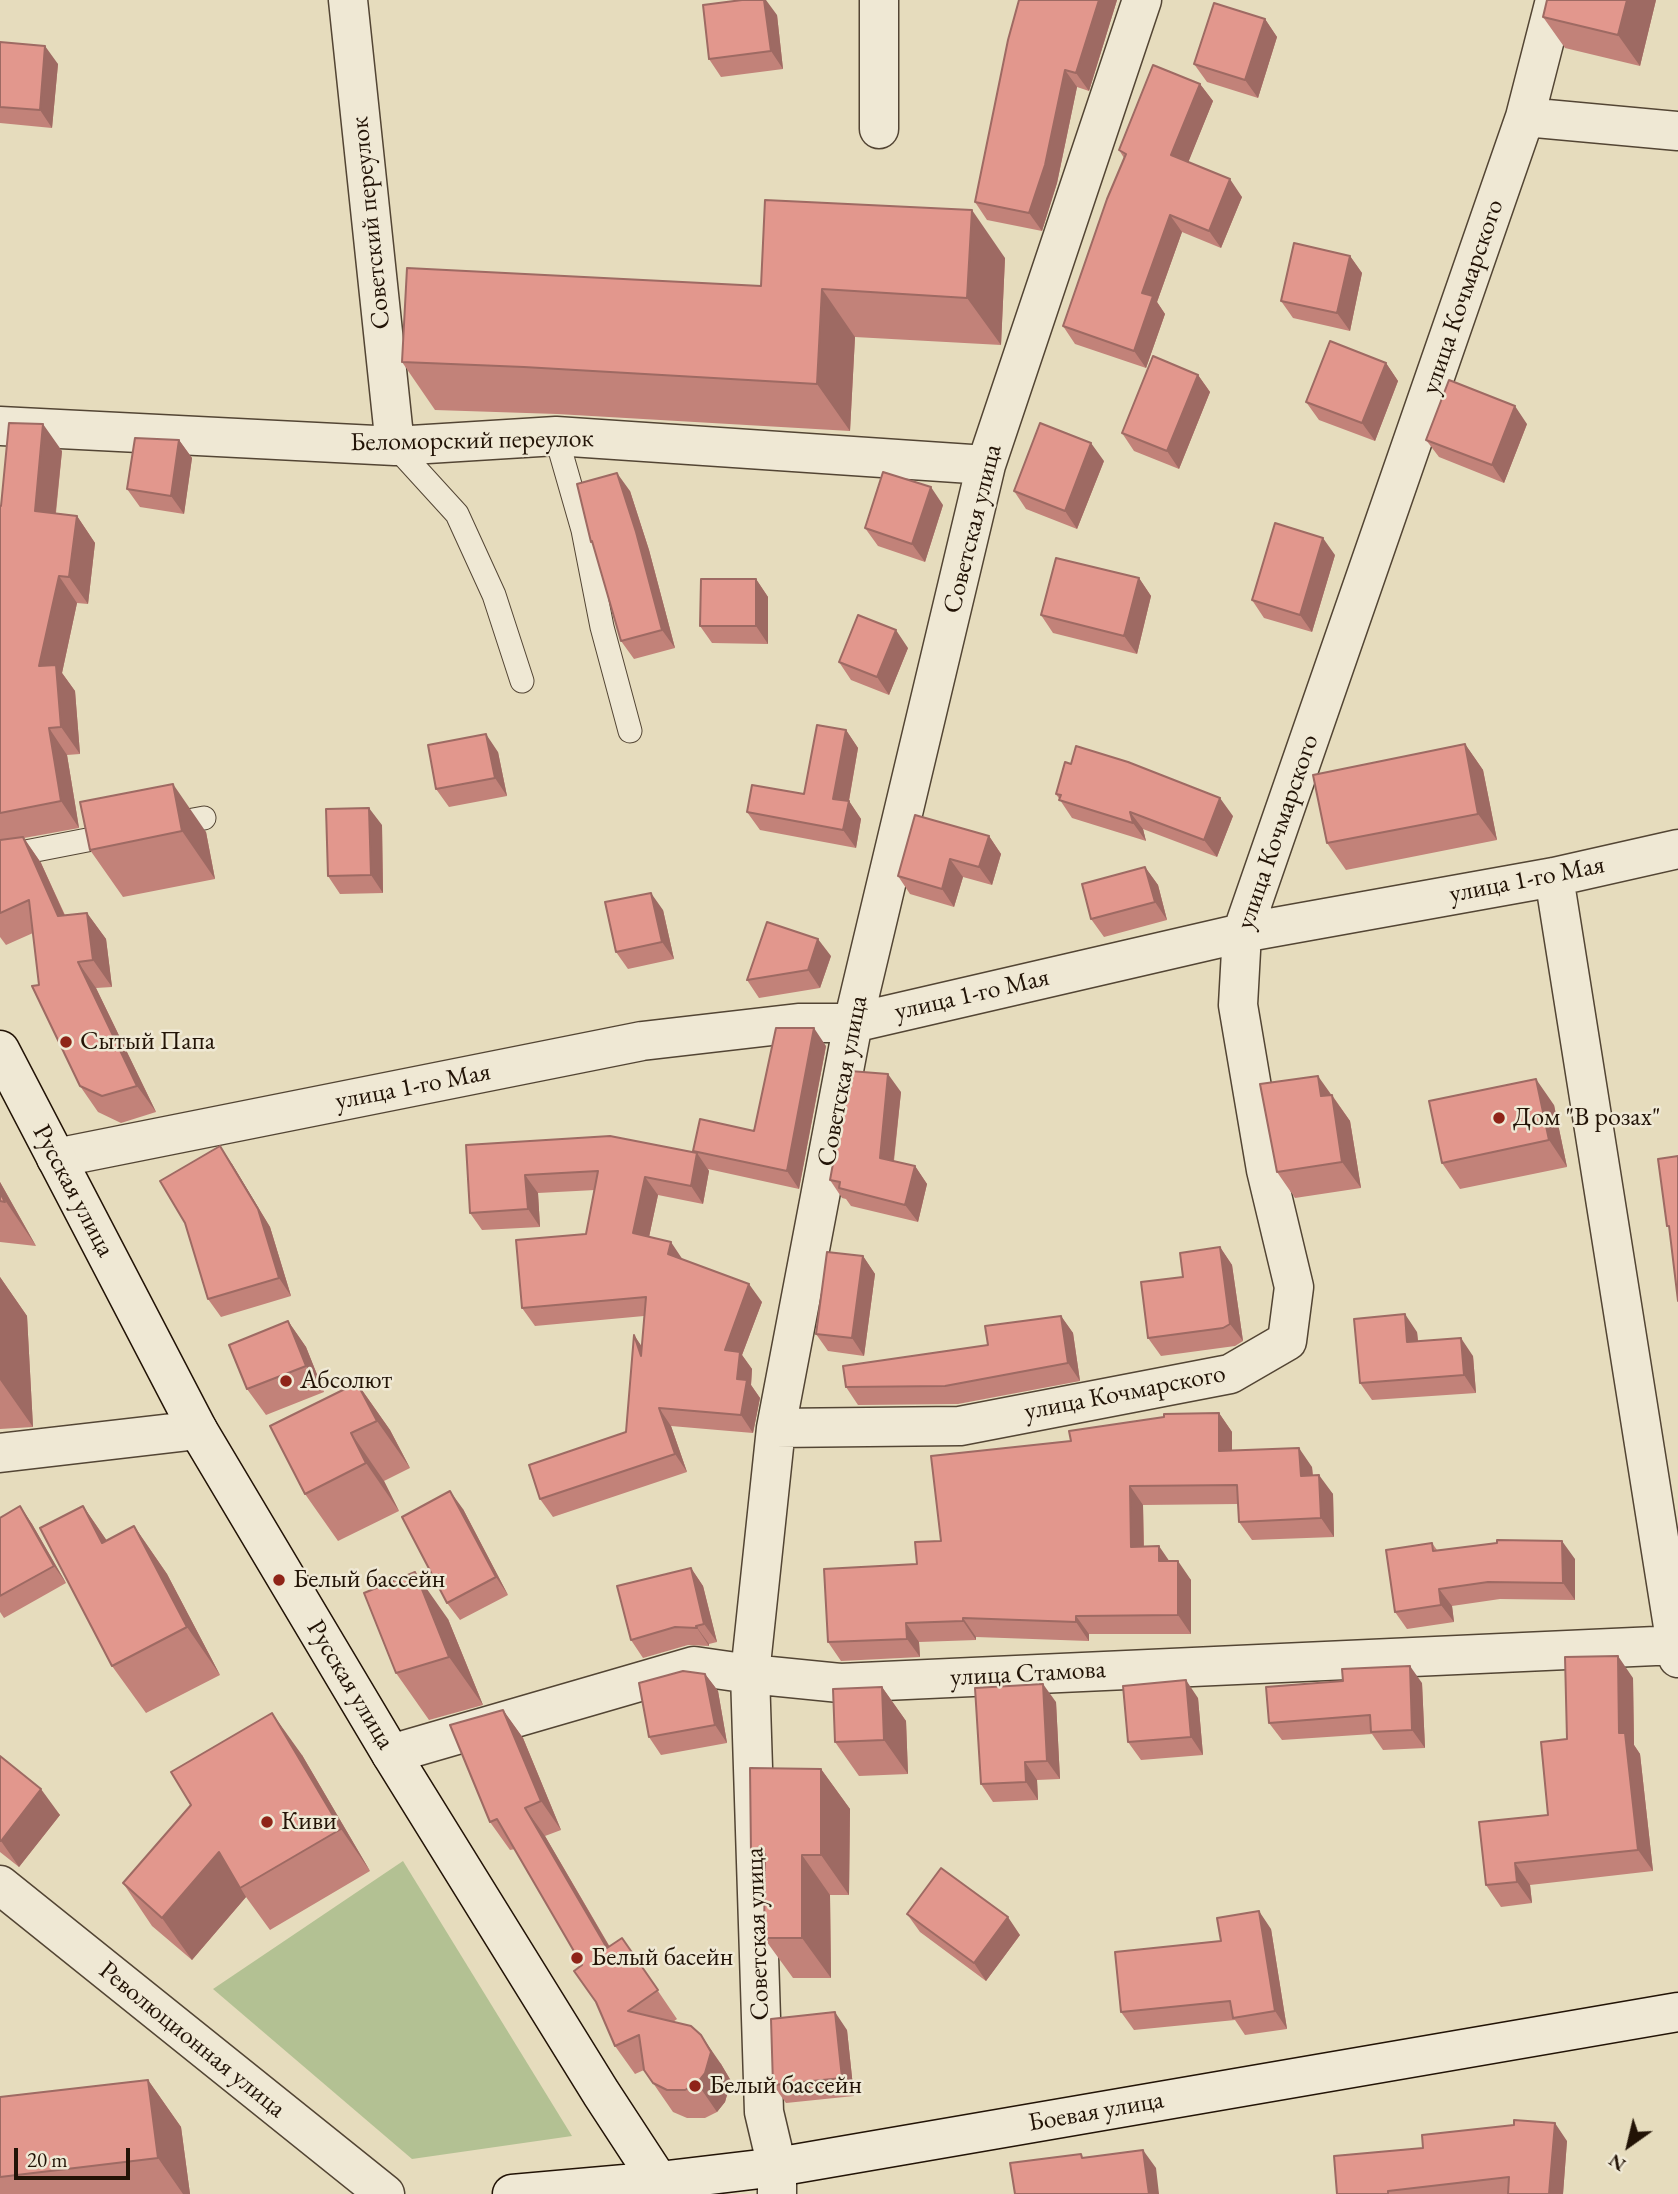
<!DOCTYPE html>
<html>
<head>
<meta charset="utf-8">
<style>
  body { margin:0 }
  #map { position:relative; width:1678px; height:2194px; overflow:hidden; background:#e6dcbd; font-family:"EB Garamond",serif }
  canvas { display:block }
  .north { position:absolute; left:1594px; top:2110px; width:70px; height:70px; -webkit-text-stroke:5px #efe8d4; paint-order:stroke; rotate:214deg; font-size:19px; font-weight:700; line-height:28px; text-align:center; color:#221306 }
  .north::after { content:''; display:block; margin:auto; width:24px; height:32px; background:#221306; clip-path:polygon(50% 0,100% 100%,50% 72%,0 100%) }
  .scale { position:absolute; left:14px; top:2148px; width:116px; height:32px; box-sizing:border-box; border:4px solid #221306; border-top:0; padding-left:9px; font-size:21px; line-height:24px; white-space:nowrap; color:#221306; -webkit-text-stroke:5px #efe8d4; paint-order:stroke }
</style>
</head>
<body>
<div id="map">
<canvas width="1678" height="2194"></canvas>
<div class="north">N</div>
<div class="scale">20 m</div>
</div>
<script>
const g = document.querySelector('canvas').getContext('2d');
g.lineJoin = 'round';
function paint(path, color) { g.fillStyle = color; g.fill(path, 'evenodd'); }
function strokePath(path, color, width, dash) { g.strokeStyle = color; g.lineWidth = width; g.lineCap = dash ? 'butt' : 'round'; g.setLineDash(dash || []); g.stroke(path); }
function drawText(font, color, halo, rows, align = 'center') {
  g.font = font + ' "EB Garamond",serif'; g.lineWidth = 5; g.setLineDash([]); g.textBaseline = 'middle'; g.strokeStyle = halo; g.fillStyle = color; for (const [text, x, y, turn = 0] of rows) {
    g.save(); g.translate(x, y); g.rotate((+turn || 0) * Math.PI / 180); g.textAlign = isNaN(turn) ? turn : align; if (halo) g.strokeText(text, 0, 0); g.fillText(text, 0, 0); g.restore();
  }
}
const green = new Path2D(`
  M403 1861 572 2136 412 2159 213 1989Z`);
const lane = new Path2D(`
  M556 436 583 530 602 627 630 731
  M395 446 457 514 494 595 522 681
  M166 825 204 818
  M0 857 118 834`);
const street = new Path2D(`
  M348 0 395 446
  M1525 117 1678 131
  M879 129V0
  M0 426 395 446 556 436 986 465
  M1554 877 1678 1658
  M56 1158 642 1041 798 1023H853L1242 933 1554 877 1678 849
  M776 1428 960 1426 1230 1374 1287 1341 1294 1287 1266 1170 1238 1005 1242 933 1525 117 1555 0
  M0 1453 198 1430
  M391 1754 694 1666 750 1674 840 1683 1678 1645
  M0 1885 385 2194
  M777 2194V2167L764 2112 750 1674 776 1428 853 1023 986 465 1142 0`);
const secondary = new Path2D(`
  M0 1050 198 1430 391 1754 601 2093 667 2194
  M512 2194 659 2181 777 2167 1678 2012`);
const wall = new Path2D(`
  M1019 0H1117L1089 91 1077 87 1057 183 1042 231 987 220 975 202Z
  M1656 0 1640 66 1565 48 1543 17Z
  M777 15 783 69 721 77 709 59Z
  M1265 19 1277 37 1258 98 1207 82 1194 64Z
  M0 42 58 64 52 128 0 123Z
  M1200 84 1213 101 1188 162 1242 197 1221 248 1182 232 1157 302 1165 314 1146 368 1075 344 1063 326 1124 158 1119 150Z
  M1350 256 1362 273 1350 331 1293 318 1281 301Z
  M1005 258 1001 345 855 337 850 431 557 414 435 410 402 362 761 286Z
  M1386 363 1398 381 1375 441 1319 420 1306 402Z
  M1198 375 1210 392 1179 469 1134 451 1122 433Z
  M1527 424 1504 483 1439 457 1426 440Z
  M179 440 192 458 184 514 140 507 127 489Z
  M62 451 56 513 77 516 95 543 88 604 77 603 62 673 75 691 80 754 67 755 79 828 24 838 41 863 65 915 87 913 106 939 112 987 96 988 156 1112 121 1123 98 1112 80 1086 39 985 33 933 6 945 0 937V506Z
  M1104 461 1077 529 1026 509 1014 491Z
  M630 491 649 550 675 648 634 659 621 641 594 546 591 542Z
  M943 505 925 562 878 546 865 528Z
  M1335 555 1312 632 1264 618 1252 600Z
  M1139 578 1151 596 1137 654 1053 633 1041 615Z
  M756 579 768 597V644L712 643 700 626Z
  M908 648 889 695 851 680 839 662Z
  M846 730 858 748 849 801 861 819 856 848 760 830 747 812 804 794Z
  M1465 744 1483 770 1497 840 1346 870 1327 843Z
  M498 752 507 796 449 807 436 789Z
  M1056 794 1233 816 1217 857 1143 829 1146 841 1072 818Z
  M80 802 206 832 215 879 123 897 90 850Z
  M382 825 383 893 340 894 328 876Z
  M989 836 1001 854 992 885 963 877 954 907 910 894 898 876Z
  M1145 867 1158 885 1167 920 1104 937 1091 919Z
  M663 910 674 959 628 969 616 952Z
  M831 956 820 988 759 998 747 980Z
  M826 1046 799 1189 708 1169 709 1171 703 1204 658 1195 649 1237 683 1260 762 1302 742 1355 752 1369 751 1385 760 1398 753 1433 671 1426 687 1472 553 1517 540 1499 626 1432 634 1335 642 1347 644 1316 535 1326 522 1308 586 1234 595 1190 538 1193 540 1227 482 1230 470 1213 466 1145 695 1153 693 1151 754 1131Z
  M901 1092 894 1161 915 1166 927 1184 918 1222 851 1206 846 1199 842 1198 830 1180Z
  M1331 1095H1332L1350 1121 1361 1188 1295 1198 1277 1172Z
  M1554 1105 1567 1167 1460 1189 1442 1163Z
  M232 1164 270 1227 291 1296 221 1317 208 1299Z
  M0 1182 36 1246 0 1242Z
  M1220 1247 1232 1265 1243 1341 1235 1346 1161 1356 1148 1338 1183 1277Z
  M863 1256 875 1274 864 1356 828 1351 816 1334Z
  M0 1277 27 1316 33 1427 0 1429Z
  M1061 1316 1073 1333 1080 1381 958 1404 858 1405 846 1387 988 1345Z
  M288 1321 306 1347 324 1392 266 1415 247 1389Z
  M1417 1332 1418 1341 1473 1356 1476 1393 1372 1400 1360 1383Z
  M357 1383 390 1430 410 1468 384 1481 399 1511 338 1541 305 1494Z
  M1219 1413 1232 1432V1451L1312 1467 1313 1475 1333 1494 1334 1537 1252 1540 1239 1522 1238 1504 1143 1505 1144 1547 1169 1561 1191 1580V1634H1089V1641L976 1637V1640L919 1642 920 1657 841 1661 828 1642 917 1564 941 1541 1071 1441Z
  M20 1506 32 1524 66 1583 4 1618 0 1612V1518Z
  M83 1506 107 1541 134 1526 167 1574 220 1675 146 1713 112 1666Z
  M463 1509 508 1595 460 1620 447 1603Z
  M1432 1543 1437 1550 1575 1559V1600L1500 1599 1452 1606 1454 1622 1407 1629 1395 1612Z
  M691 1568 703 1586 717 1642 709 1644V1646L688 1645 643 1658 631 1640Z
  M448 1619 483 1705 429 1720 396 1673Z
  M705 1674 718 1691 727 1743 661 1755 649 1737Z
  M1633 1678 1634 1745 1640 1754 1653 1871 1530 1885 1532 1903 1501 1907 1486 1885 1548 1815 1567 1739Z
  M1422 1683 1425 1748 1383 1750 1372 1734 1282 1740 1269 1723Z
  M882 1687 906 1721 908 1774 859 1776 835 1742Z
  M1198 1698 1203 1755 1141 1760 1128 1742Z
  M1056 1702 1060 1779 1037 1780 1038 1800 993 1802 981 1784Z
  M503 1710 523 1738 561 1830 545 1836 610 1947 622 1938 677 2019 673 2022 721 2064 731 2081 725 2102 717 2112 705 2118H687L673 2112 644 2070 635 2074 615 2046 582 1965 515 1849 510 1850 490 1822Z
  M302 1755 370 1871 270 1930 246 1897 192 1960 152 1926 123 1883Z
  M0 1756 60 1815 19 1867 0 1852Z
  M821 1769 850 1809 849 1895H830L831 1978H793L764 1938 765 1874 751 1854Z
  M907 1914 1020 1935 986 1981 920 1932Z
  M1271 1929 1287 2029 1245 2035 1235 2020 1134 2030 1121 2012 1221 1941Z
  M847 2030 854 2096 786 2103 773 2085Z
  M148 2080 181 2127 190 2194H0V2097Z
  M1567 2141 1563 2194H1337Z`);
const shadedWall = new Path2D(`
  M764 0H766L777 15 783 69 771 51Z
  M1099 0H1117L1089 91 1076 73Z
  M1627 0H1656L1640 66 1618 35Z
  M1265 19 1277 37 1258 98 1245 80Z
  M45 46 58 64 52 128 40 110Z
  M1065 70 1077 87 1057 183 1042 231 1029 213Z
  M1200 84 1213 101 1184 173 1171 155Z
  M1230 179 1242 197 1221 248 1209 231Z
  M972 210 1005 258 1001 345 967 298Z
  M1170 215 1182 232 1157 302 1165 314 1146 368 1134 351 1142 293Z
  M1350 256 1362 273 1350 331 1337 313Z
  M822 289 855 337 850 431 817 384Z
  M1386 363 1398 381 1375 441 1362 423Z
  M1198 375 1210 392 1179 469 1167 451Z
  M1515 406 1527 424 1504 483 1492 465Z
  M43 424 62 451 53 537 35 511Z
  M179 440 192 458 184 514 171 496Z
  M1091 443 1104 461 1077 529 1065 511Z
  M617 473 630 491 649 550 675 648 662 630Z
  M931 487 943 505 925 562 912 544Z
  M77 516 95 543 88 604 69 577Z
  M1323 538 1335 555 1312 632 1300 615Z
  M59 576 77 603 62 673 75 691 80 754 61 727 39 666Z
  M1139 578 1151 596 1137 654 1124 636Z
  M756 579 768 597V644L756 626Z
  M896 630 908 648 889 695 877 677Z
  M49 728 67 755 79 828 61 801Z
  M846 730 858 748 846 817 833 799Z
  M486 734 498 752 507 796 495 778Z
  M1465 744 1483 770 1497 840 1478 814Z
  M173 784 206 832 215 879 182 831Z
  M1220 798 1233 816 1217 857 1204 840Z
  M849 801 861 819 856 848 843 830Z
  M369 808 382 825 383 893 371 875Z
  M1130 812 1143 829 1146 841 1133 823Z
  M989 836 1001 854 992 885 979 867Z
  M23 837 41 863 77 943 58 916Z
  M950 859 963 877 954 907 942 889Z
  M1145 867 1158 885 1167 920 1155 902Z
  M651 893 663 910 674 959 662 942Z
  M87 913 106 939 112 987 93 960Z
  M818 939 831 956 820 988 808 970Z
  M78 962 96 988 156 1112 137 1086Z
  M814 1028 826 1046 799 1189 787 1171Z
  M888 1074 901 1092 892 1175 880 1158Z
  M1318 1076 1350 1121 1361 1188 1342 1162 1321 1096Z
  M1536 1079 1554 1105 1567 1167 1549 1140Z
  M220 1146 232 1164 270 1227 291 1296 279 1278Z
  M697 1153 709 1171 703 1204 691 1186Z
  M915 1166 927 1184 918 1222 905 1205Z
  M525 1175 538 1193 540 1227 528 1209Z
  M645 1177 658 1195 646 1251 633 1233Z
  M0 1182 36 1246 0 1193Z
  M671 1242 683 1260 668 1254Z
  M1220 1247 1232 1265 1243 1341 1230 1324Z
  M863 1256 875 1274 864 1356 852 1338Z
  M0 1277 27 1316 33 1427 0 1380Z
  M749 1284 762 1302 742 1355 752 1369 751 1385 760 1398 753 1433 741 1415 725 1350Z
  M1405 1314 1417 1332 1420 1360 1407 1342Z
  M1061 1316 1073 1333 1080 1381 1068 1363Z
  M288 1321 306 1347 324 1392 306 1366Z
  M634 1335 646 1353 641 1356Z
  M1461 1338 1473 1356 1476 1393 1464 1375Z
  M357 1383 390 1430 410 1468 377 1421Z
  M659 1408 671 1426 687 1472 675 1454Z
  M1219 1413 1232 1432V1470L1219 1451Z
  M351 1433 384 1481 399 1511 366 1463Z
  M1299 1448 1312 1467 1314 1495 1301 1476Z
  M1319 1475 1333 1494 1334 1537 1321 1518Z
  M1130 1486 1143 1505 1144 1565 1131 1547Z
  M450 1491 463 1509 508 1595 496 1577Z
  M20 1506 32 1524 66 1583 54 1566Z
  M83 1506 116 1554 102 1543Z
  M134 1526 167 1574 220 1675 187 1627Z
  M1562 1541 1575 1559V1600L1563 1583Z
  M1159 1546 1172 1565 1159 1561Z
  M1178 1561 1191 1580V1634L1178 1615Z
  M691 1568 703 1586 717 1642 704 1624Z
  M415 1572 448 1619 483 1705 449 1657Z
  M1439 1589 1452 1606 1454 1622 1441 1605Z
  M1076 1616 1089 1634V1641L1076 1622Z
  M963 1618 976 1637V1640L963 1621Z
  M906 1623 919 1642 920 1657 907 1639Z
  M696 1626 709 1644V1646L697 1628Z
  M1618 1656 1633 1678 1634 1745 1640 1754 1653 1871 1638 1850 1619 1733Z
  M1410 1666 1422 1683 1425 1748 1412 1730Z
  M705 1674 718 1691 727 1743 715 1725Z
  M1186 1680 1198 1698 1203 1755 1191 1737Z
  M1043 1684 1056 1702 1060 1779 1047 1761Z
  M882 1687 906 1721 908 1774 884 1740Z
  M503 1710 523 1738 561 1830 541 1801Z
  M272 1713 302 1755 370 1871 341 1829Z
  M1025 1762 1037 1780 1038 1800 1026 1782Z
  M821 1769 850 1809 849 1895 821 1855Z
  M41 1789 60 1815 19 1867 1 1841Z
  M525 1808 545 1836 627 1977 607 1948Z
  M219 1852 246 1897 192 1960 162 1918Z
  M802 1855 830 1895 831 1978 802 1938Z
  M1515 1863 1530 1885 1532 1903 1517 1882Z
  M1259 1911 1271 1929 1287 2029 1275 2011Z
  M1008 1917 1020 1935 986 1981 974 1963Z
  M835 2012 847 2030 854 2096 842 2078Z
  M701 2035 721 2064 731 2081 725 2102 717 2112 697 2083Z
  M148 2080 181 2127 190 2194H183L158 2158Z
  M1555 2123 1567 2141 1563 2194H1549Z
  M1143 2150 1156 2168 1159 2194H1149Z`);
const building = new Path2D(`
  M742 0H764L771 51 709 59 703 5Z
  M1019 0H1099L1076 73 1065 70 1045 165 1029 213 975 202 1008 40Z
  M1547 0H1627L1618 35 1543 17Z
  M1214 3 1265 19 1245 80 1194 64Z
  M0 42 45 46 40 110 0 107Z
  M1153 65 1200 84 1171 155 1230 179 1209 231 1170 215 1142 293 1153 296 1134 351 1063 326 1107 199 1126 154 1119 150Z
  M765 200 972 210 967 298 822 289 817 384 524 367 402 362 407 268 761 286Z
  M1294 243 1350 256 1337 313 1281 301Z
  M1330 341 1386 363 1362 423 1306 402Z
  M1153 356 1198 375 1167 451 1122 433Z
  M1449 380 1515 406 1492 465 1426 440Z
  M9 423 43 424 35 511 77 516 69 577 59 576 39 666 56 665 61 727 49 728 61 801 0 813V506H1Z
  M1040 423 1091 443 1065 511 1014 491Z
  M135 438 179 440 171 496 127 489Z
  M883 472 931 487 912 544 865 528Z
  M617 473 636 532 662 630 621 641 592 541 591 542 577 484Z
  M1275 523 1323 538 1300 615 1252 600Z
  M1056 558 1139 578 1124 636 1041 615Z
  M701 579H756V626H700Z
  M858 615 896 630 877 677 839 662Z
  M817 725 846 730 833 799 849 801 843 830 747 812 752 785 804 794Z
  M486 734 495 778 436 789 428 745Z
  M1465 744 1478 814 1327 843 1313 775Z
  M1076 746 1128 762 1220 798 1204 840 1130 812 1133 823 1059 800 1061 795 1056 794 1065 762 1071 764Z
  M173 784 182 831 90 850 80 802Z
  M369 808 371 875 328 876 326 809Z
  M915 815 989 836 979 867 950 859 942 889 898 876Z
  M23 837 58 916 87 913 93 960 78 962 137 1086 102 1096 80 1086 32 986 39 985 29 900 0 913V840Z
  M1145 867 1155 902 1091 919 1082 884Z
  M651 893 662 942 616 952 605 902Z
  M767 922 818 939 808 970 747 980Z
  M776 1028H814L787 1171 693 1151 700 1119 754 1131Z
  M850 1071 888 1074 880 1158 915 1166 905 1205 839 1188 840 1182 830 1180Z
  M1318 1076 1321 1096 1332 1095 1342 1162 1277 1172 1260 1084Z
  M1536 1079 1549 1140 1442 1163 1429 1101Z
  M610 1136 697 1153 691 1186 645 1177 633 1233 671 1242 668 1254 749 1284 725 1350 740 1352 737 1379 747 1380 741 1415 659 1408 675 1454 540 1499 529 1465 626 1432 634 1335 641 1356 646 1297 522 1308 516 1240 586 1234 598 1171 525 1175 528 1209 470 1213 466 1145Z
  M220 1146 258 1209 279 1278 208 1299 185 1223 160 1181Z
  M1678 1156V1301L1669 1226H1667L1658 1159Z
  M0 1193 5 1202 0 1201Z
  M1220 1247 1230 1324 1223 1328 1148 1338 1141 1282 1183 1277 1180 1253Z
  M827 1252 863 1256 852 1338 816 1334Z
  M1405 1314 1407 1342 1461 1338 1464 1375 1360 1383 1354 1319Z
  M1061 1316 1068 1363 945 1386 846 1387 843 1366 988 1345 985 1326Z
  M288 1321 306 1366 247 1389 229 1345Z
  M357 1383 377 1421 351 1433 366 1463 305 1494 270 1426Z
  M1219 1413V1451L1299 1448 1301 1476 1319 1475 1321 1518 1239 1522 1237 1485 1130 1486 1131 1547 1159 1546V1561H1178V1615L1076 1616V1622L963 1618V1621L906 1623 907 1639 828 1642 824 1569 917 1564 915 1542 941 1541 931 1456 1071 1441 1069 1431 1164 1417V1414Z
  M450 1491 496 1577 447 1603 402 1517Z
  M20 1506 54 1566 0 1596V1518Z
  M83 1506 102 1543 134 1526 187 1627 112 1666 40 1528Z
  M1497 1540 1562 1541 1563 1583 1488 1582 1439 1589 1441 1605 1395 1612 1386 1550 1432 1543 1433 1551 1497 1543Z
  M691 1568 704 1624 696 1626 697 1628 675 1627 631 1640 617 1586Z
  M415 1572 449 1657 396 1673 364 1593Z
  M1618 1656 1619 1733H1625L1638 1850 1515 1863 1517 1882 1486 1885 1479 1822 1548 1815 1541 1742 1567 1739 1565 1657Z
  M1410 1666 1412 1730 1371 1732 1370 1715 1269 1723 1266 1687 1343 1681 1342 1669Z
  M683 1671 705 1674 715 1725 649 1737 639 1683Z
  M1186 1680 1191 1737 1128 1742 1123 1686Z
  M1043 1684 1047 1761 1025 1762 1026 1782 981 1784 975 1688Z
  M882 1687 884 1740 835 1742 833 1689Z
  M503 1710 541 1801 525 1808 607 1948 622 1938 658 1990 628 2011 691 2026 701 2035 711 2052 705 2073 697 2083 685 2090H667L653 2083 644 2070 639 2035 615 2046 596 2002 574 1971 582 1965 497 1819 490 1822 450 1725Z
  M272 1713 341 1829 240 1888 219 1852 162 1918 123 1883 191 1805 171 1772Z
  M0 1756 41 1789 1 1841H0Z
  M750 1768 821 1769V1855H802V1938H764L765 1854H751Z
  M941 1868 1008 1917 974 1963 907 1914Z
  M1259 1911 1275 2011 1233 2018 1230 2001 1121 2012 1115 1952 1221 1941 1217 1918Z
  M835 2012 842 2078 773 2085 771 2019Z
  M148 2080 158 2158 0 2177V2097Z
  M1514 2120 1555 2123 1549 2194H1508L1509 2177 1388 2191V2194H1337L1334 2156 1423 2148 1422 2135 1514 2125Z
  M1143 2150 1149 2194H1015L1010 2163 1081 2154 1082 2158Z`);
const markers = [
  [66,1042,7,"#8f2418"],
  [1499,1118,7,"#8f2418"],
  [286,1381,7,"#8f2418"],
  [279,1580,7,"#8f2418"],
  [267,1822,7,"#8f2418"],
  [577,1958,7,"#8f2418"],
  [695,2086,7,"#8f2418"]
];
const streetNames = [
  ["Советский переулок",371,223,-96],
  ["улица Кочмарского",1463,297,-71],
  ["Беломорский переулок",472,441,-1],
  ["Советская улица",973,529,-76],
  ["улица Кочмарского",1278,832,-71],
  ["улица 1-го Мая",1527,880,-11],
  ["улица 1-го Мая",972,995,-13],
  ["Советская улица",843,1081,-79],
  ["улица 1-го Мая",413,1087,-11],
  ["Русская улица",73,1191,62],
  ["улица Кочмарского",1125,1393,-11],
  ["улица Стамова",1028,1674,-3],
  ["Русская улица",350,1685,59],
  ["Советская улица",758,1934,-92],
  ["Революционная улица",192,2040,39],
  ["Боевая улица",1096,2112,-10]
];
const poiNames = [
  ["Сытый Папа",80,1042],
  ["Дом \"В розах\"",1513,1118],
  ["Абсолют",300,1381],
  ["Белый бассейн",293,1580],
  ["Киви",281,1822],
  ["Белый басейн",591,1958],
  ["Белый баcсейн",709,2086]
];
paint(green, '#b3c193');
strokePath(lane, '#534534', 25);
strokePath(street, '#534534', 41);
strokePath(secondary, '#221306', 41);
strokePath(lane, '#efe8d4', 23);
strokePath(street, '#efe8d4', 38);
strokePath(secondary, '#efe8d4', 38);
paint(wall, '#c28279');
paint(shadedWall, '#9e6a63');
paint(building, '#e2978d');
strokePath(building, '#9e6a63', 2);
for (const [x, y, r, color] of markers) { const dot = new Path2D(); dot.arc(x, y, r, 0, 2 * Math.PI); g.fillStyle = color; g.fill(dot); strokePath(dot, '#efe8d4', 2.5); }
drawText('26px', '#221306', '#efe8d4', streetNames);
drawText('26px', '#221306', '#efe8d4', poiNames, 'left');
</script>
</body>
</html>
